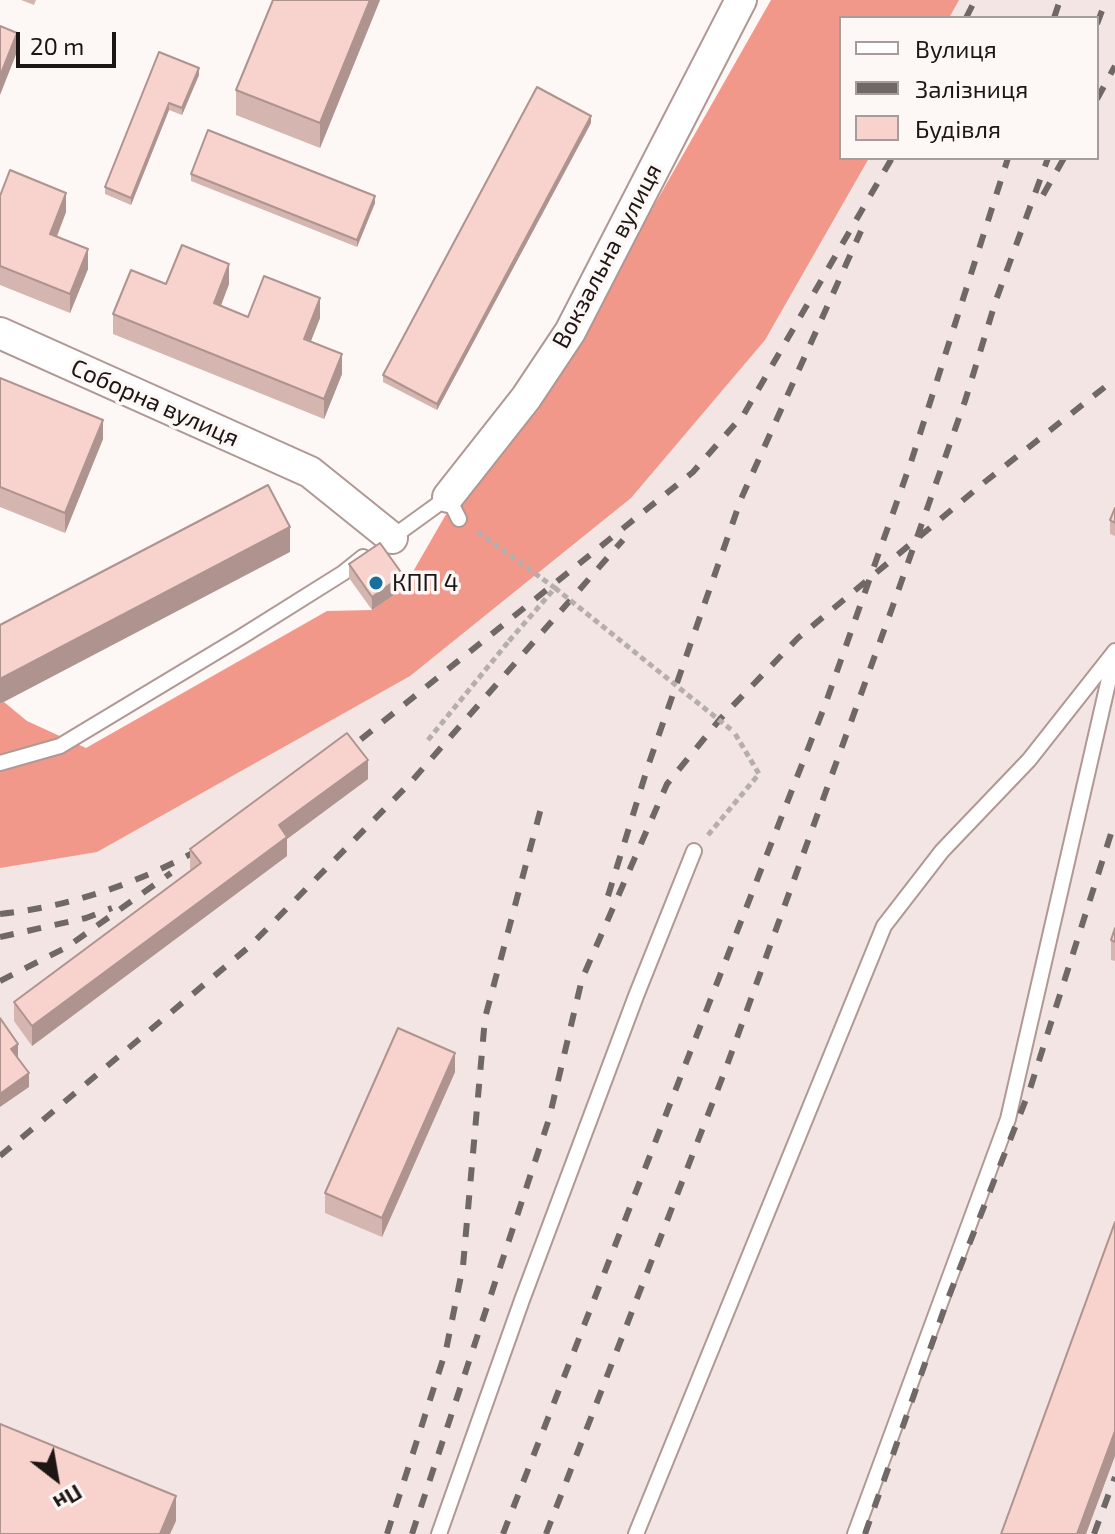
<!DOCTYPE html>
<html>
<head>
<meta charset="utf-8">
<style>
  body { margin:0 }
  #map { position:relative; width:1115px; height:1534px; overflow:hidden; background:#fdf7f6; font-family:"Exo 2",sans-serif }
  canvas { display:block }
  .legend { position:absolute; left:839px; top:16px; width:260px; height:144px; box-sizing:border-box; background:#fdf7f6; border:2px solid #a49d9c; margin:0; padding:10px 14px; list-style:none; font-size:24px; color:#1e1614 }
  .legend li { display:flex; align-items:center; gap:16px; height:40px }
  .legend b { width:40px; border:2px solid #a49d9c }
  .north { position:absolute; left:16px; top:1438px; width:80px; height:80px; -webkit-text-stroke:6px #fdf7f6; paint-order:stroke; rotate:149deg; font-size:22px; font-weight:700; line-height:32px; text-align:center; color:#1e1614 }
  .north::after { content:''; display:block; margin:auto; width:28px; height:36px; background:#1e1614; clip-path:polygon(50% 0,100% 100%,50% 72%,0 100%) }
  .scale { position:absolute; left:16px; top:32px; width:100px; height:36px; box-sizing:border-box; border:4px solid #1e1614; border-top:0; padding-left:10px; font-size:24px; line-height:28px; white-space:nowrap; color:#1e1614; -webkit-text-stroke:6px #fdf7f6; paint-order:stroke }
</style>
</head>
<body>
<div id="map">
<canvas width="1115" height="1534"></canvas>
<ul class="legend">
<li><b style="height:10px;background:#fff"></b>Вулиця</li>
<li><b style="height:10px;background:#6f6866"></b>Залізниця</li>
<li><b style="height:22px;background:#f8d2cc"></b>Будівля</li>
</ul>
<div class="north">Пн</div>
<div class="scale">20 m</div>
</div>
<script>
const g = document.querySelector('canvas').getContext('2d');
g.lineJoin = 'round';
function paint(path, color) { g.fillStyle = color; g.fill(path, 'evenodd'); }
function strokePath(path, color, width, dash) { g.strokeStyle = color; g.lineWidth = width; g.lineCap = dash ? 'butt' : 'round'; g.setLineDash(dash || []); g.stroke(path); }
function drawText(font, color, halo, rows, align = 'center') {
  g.font = font + ' "Exo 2",sans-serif'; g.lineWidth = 7; g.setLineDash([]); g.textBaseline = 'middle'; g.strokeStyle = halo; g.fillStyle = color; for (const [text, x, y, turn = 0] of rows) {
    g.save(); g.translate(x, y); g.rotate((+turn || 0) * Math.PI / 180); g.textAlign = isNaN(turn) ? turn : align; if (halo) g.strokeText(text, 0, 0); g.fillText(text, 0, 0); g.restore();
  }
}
const built = new Path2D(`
  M826 0H1115V1534H0V807L303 671 467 542ZM841 18H1097V158H841Z`);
const forest = new Path2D(`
  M771 0H959L949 18H841V158H869L765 340 631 498 410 676 97 852 0 868V704L4 702 27 721 86 748 327 611 372 610 403 589 445 516 548 392Z`);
const path = new Path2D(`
  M478 532 555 588
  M428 740 509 641
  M708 835 759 774 734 732`);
const service = new Path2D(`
  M390 539 448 497 459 519
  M0 763 60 746 241 637 343 573 363 557
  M439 1534 522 1300 636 996 694 851
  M636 1534 884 926 942 851 1029 760 1115 651
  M855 1534 1008 1119 1114 657`);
const minor = new Path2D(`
  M0 333 310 472 392 538
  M448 497 526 398 570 332 741 0`);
const rail = new Path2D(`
  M966 18 975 0
  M1054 18 1060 0
  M1097 24 1106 0
  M1097 99 1115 66
  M1043 195 1064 158
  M339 757 693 472 744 414 892 158
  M608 896 648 766 741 499 861 231
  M0 914C75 906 144 881 209 844
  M0 937 86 918 112 908
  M0 981 67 947 171 873
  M0 1156 250 946 410 783 623 540
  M387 1534 446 1350 463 1266 485 1018 541 808
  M412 1534 549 1119 582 979 667 784 721 718 798 638 986 481 1115 379
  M503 1534 825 705 911 462 1008 158
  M546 1534 726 1068 891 611 965 401 996 300 1048 158
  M865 1534 947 1301 1030 1089 1115 821
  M1094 1534 1115 1477`);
const pathBridge = new Path2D(`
  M509 641 555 588 734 732`);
const wall = new Path2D(`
  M21 0H36L34 5Z
  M380 0 320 148 236 115V90Z
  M159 52 199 75 182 115 169 110 131 205 105 194V187Z
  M591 123 437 410 383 382V375Z
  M191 174 375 203 357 247 191 181Z
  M0 196 66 212 57 237 88 269 70 313 0 285Z
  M166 284H229L221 306 248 317 320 318 310 342 342 374 324 419 113 334V314Z
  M0 378 103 439 65 533 0 507Z
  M1115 508V536L1110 534V520Z
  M349 564 403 589 372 610 349 578Z
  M368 779 287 839V856L32 1046 14 1021V1002L191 870 190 869V849Z
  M1115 928V961L1111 960V940Z
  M455 1072 382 1237 325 1213V1193Z`);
const shadedWall = new Path2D(`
  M370 0H380L320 148V123Z
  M17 33V52L0 95V76Z
  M199 68V75L182 115V108Z
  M169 103V110L131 205V198Z
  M591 116V123L437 410V404Z
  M66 193V212L50 253V234Z
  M375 196V203L357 247V240Z
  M88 249V269L70 313V294Z
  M229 264V284L214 323V303Z
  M320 298V318L304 359V339Z
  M342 354V374L324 419V399Z
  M103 420V439L65 533V513Z
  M290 527V552L0 704V679Z
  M403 575V589L372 610V597Z
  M368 760V779L287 839V856L32 1046V1026L279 825Z
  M18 1044V1057L11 1062V1049Z
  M455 1053V1072L382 1237V1218Z
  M29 1073V1087L0 1107V1094Z
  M1115 1431V1456L1086 1534H1077Z
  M176 1496V1521L170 1534H160Z`);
const building = new Path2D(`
  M273 0H370L320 123 236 90Z
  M0 26 17 33 0 76Z
  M159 52 199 68 182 108 169 103 131 198 105 187Z
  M537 87 591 116 437 404 383 375Z
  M208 130 375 196 357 240 191 174Z
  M10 170 66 193 50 234 88 249 70 294 0 266V196Z
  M182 245 229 264 214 303 248 317 264 276 320 298 304 339 342 354 324 399 113 314 131 270 166 284Z
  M0 378 103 420 65 513 0 487Z
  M268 485 290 527 0 679V625Z
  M1115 508V523L1110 520Z
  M380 543 403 575 372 597 349 564Z
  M347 733 368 760 279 825 287 837 32 1026 14 1002 201 863 190 849Z
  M1115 928V942L1111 940Z
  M0 1018 18 1044 11 1049 29 1073 0 1094Z
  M398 1028 455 1053 382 1218 325 1193Z
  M1115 1222V1431L1077 1534H1001Z
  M0 1424 176 1496 160 1534H0Z`);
const markers = [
  [376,583,8,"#166f9e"]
];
const streetNames = [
  ["Вокзальна вулиця",607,256,-62],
  ["Соборна вулиця",155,403,24]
];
const poiNames = [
  ["КПП 4",392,583]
];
paint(built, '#f3e5e3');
paint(forest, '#f1988b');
strokePath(service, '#b09894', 18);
strokePath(minor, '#b09894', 34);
strokePath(path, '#b5aead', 5, [6, 4]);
strokePath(service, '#fff', 14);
strokePath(minor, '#fff', 30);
strokePath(rail, '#6f6866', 6, [14, 14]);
strokePath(pathBridge, '#b5aead', 5, [6, 4]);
paint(wall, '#d5b5af');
paint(shadedWall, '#ae938f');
paint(building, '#f8d2cc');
strokePath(building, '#ae938f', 2);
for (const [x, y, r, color] of markers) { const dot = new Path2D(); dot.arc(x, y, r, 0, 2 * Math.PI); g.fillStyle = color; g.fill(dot); strokePath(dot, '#fdf7f6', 3); }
drawText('24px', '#1e1614', '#fdf7f6', streetNames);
drawText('24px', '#1e1614', '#fdf7f6', poiNames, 'left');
</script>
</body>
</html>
